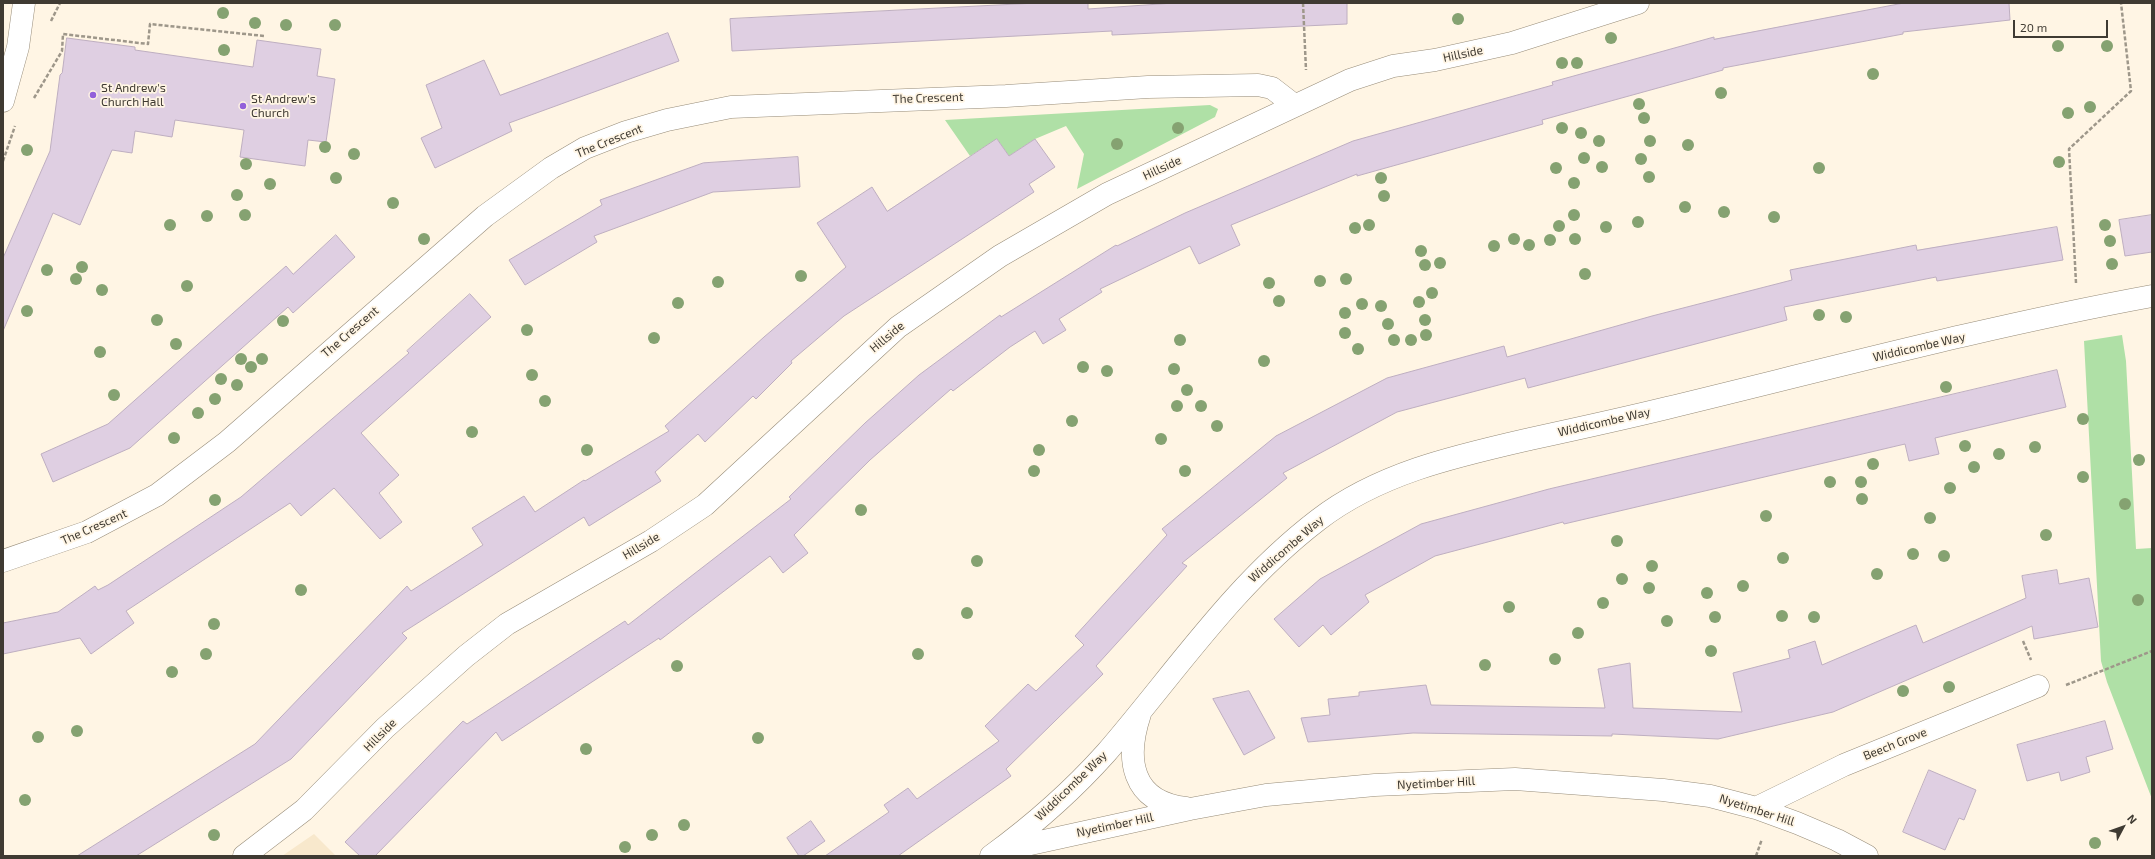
<!DOCTYPE html>
<html>
<head>
<meta charset="utf-8">
<style>
  body { margin:0 }
  #map { position:relative; width:2155px; height:859px; overflow:hidden; background:#fff5e4; font-family:"Exo 2",sans-serif }
  canvas { display:block }
  .frame { position:absolute; inset:0; border:4px solid #3f3a32; pointer-events:none }
  .north { position:absolute; left:2103px; top:807px; width:40px; height:40px; -webkit-text-stroke:3px #fff5e4; paint-order:stroke; rotate:49deg; font-size:11px; font-weight:700; line-height:16px; text-align:center; color:#3f3a32 }
  .north::after { content:''; display:block; margin:auto; width:14px; height:18px; background:#3f3a32; clip-path:polygon(50% 0,100% 100%,50% 72%,0 100%) }
  .scale { position:absolute; left:2013px; top:20px; width:95px; height:18px; box-sizing:border-box; border:2px solid #3f3a32; border-top:0; padding-left:5px; font-size:12px; line-height:14px; white-space:nowrap; color:#3f3a32; -webkit-text-stroke:3px #fff5e4; paint-order:stroke }
</style>
</head>
<body>
<div id="map">
<canvas width="2155" height="859"></canvas>
<div class="frame"></div>
<div class="north">N</div>
<div class="scale">20 m</div>
</div>
<script>
const g = document.querySelector('canvas').getContext('2d');
g.lineJoin = 'round';
function paint(path, color) { g.fillStyle = color; g.fill(path, 'evenodd'); }
function strokePath(path, color, width, dash) { g.strokeStyle = color; g.lineWidth = width; g.lineCap = dash ? 'butt' : 'round'; g.setLineDash(dash || []); g.stroke(path); }
function drawText(font, color, halo, rows, align = 'center') {
  g.font = font + ' "Exo 2",sans-serif'; g.lineWidth = 3.5; g.setLineDash([]); g.textBaseline = 'middle'; g.strokeStyle = halo; g.fillStyle = color; for (const [text, x, y, turn = 0] of rows) {
    g.save(); g.translate(x, y); g.rotate((+turn || 0) * Math.PI / 180); g.textAlign = isNaN(turn) ? turn : align; if (halo) g.strokeText(text, 0, 0); g.fillText(text, 0, 0); g.restore();
  }
}
const built = new Path2D(`
  M314 834 336 856H282Z`);
const green = new Path2D(`
  M1210 105 1218 109 1215 117 1077 189 1084 154 1066 126 1035 139 1009 156 997 139 970 156 945 120Z
  M2122 335 2126 361 2136 549 2152 548V799L2107 682 2101 661 2084 341Z`);
const building = new Path2D(`
  M1037 3H1088V9L1174 3H1347V24L1112 35V31L732 51 730 19Z
  M1904 3H2009L2010 20 1903 32V34L1723 68V70L1542 120 1543 124 1357 176V174L1231 225 1240 245 1199 264 1190 246 1100 289 1102 292 1059 319 1066 330 1043 344 1035 331 1010 347 953 391 951 389 870 460 794 535 808 553 783 573 770 556 660 640 659 638 502 741 496 732 375 856H360L345 842 463 721 467 724 625 621 628 625 791 499 789 497 865 423 919 375 1000 315 1001 317 1116 245 1117 246 1185 213 1353 141 1553 85 1552 82 1714 37V39Z
  M668 33 679 61 509 123 512 131 435 168 421 138 442 128 426 85 484 60 500 95Z
  M67 38 135 47V50L253 67 257 40 321 49 317 76 335 79 326 142 308 140 305 166 240 157 244 130 175 120 172 137 135 131 132 153 112 150 80 225 53 213 3 331V258L50 151 60 75 62 73Z
  M997 139 1009 156 1035 139 1055 167 1029 184 1034 192 844 316 791 361 792 363 756 399 753 396 705 442 698 434 655 472 661 481 589 526 584 517 402 633 407 638 291 759 136 856H77L255 744 407 586 411 591 483 545 472 528 524 496 535 512 584 480 585 481 669 431 665 426 764 337 846 267 817 223 872 187 887 211Z
  M798 157 800 187 713 192 594 236 597 242 525 285 509 260 602 205 600 200 703 163Z
  M2152 215V252L2125 256 2119 220Z
  M2057 227 2063 260 1937 281 1936 277 1784 307 1787 320 1528 388 1525 378 1397 412 1283 473 1287 478 1182 563 1187 566 1096 666 1103 674 1006 769 1011 776 898 856H825L889 812 884 805 908 788 917 799 999 741 985 726 1028 684 1036 691 1084 645 1075 636 1167 535 1162 529 1276 436 1387 378 1504 346 1507 357 1652 316 1792 280 1790 270 1916 245 1917 250Z
  M336 235 355 257 293 313 288 307 130 448 53 482 41 454 108 424 286 266 293 274Z
  M470 294 491 317 361 433 399 475 379 493 402 522 380 539 334 488 301 516 290 503 126 611 134 623 91 654 80 638 3 654V623L58 612 95 586 98 590 108 585 241 497 409 353 407 351Z
  M2057 370 2066 407 1935 438 1939 454 1909 461 1905 444 1564 524 1563 522 1435 556 1365 595 1369 602 1331 635 1323 625 1299 647 1274 619 1320 579 1421 524 1549 489Z
  M2057 570 2059 584 2089 578 2098 627 2034 639 2032 626 1833 712 1718 739 1612 734V736L1413 733 1308 742 1301 718 1330 715 1328 699 1359 696V692L1426 685 1431 705 1605 708 1598 669 1630 663 1633 708 1742 712 1733 673 1790 658 1788 650 1815 641 1822 665 1916 625 1923 643 2026 598 2022 576Z
  M1249 691 1275 738 1244 755 1213 699Z
  M2105 721 2113 749 2086 757 2090 772 2061 781 2059 772 2027 781 2017 745Z
  M1929 770 1976 790 1964 820 1959 818 1945 850 1903 832Z
  M811 821 825 841 803 856H799L787 838Z`);
const path = new Path2D(`
  M1303 3 1306 70
  M51 21 60 3
  M34 98 62 51 63 34 148 44 150 24 264 36
  M3 161 15 126
  M2076 283 2069 149 2131 91 2121 3
  M2023 641 2031 660
  M2066 685 2152 651
  M1756 856 1762 839`);
const minor = new Path2D(`
  M3 101 18 47 24 3
  M3 561 87 532 157 495 227 442 485 216 551 168 585 148 626 132 667 120 731 107 1006 96 1148 87 1258 85 1272 88 1294 105
  M1140 714C1125 759 1131 802 1186 808
  M1756 808 1844 765 2038 686
  M1003 850 1190 809 1266 795 1375 785 1515 779 1663 790 1710 796 1756 808 1797 823 1837 840 1867 856
  M244 856 304 810 385 728 466 656 507 624 651 541 705 505 898 327 1000 256 1107 194 1350 80 1393 66 1435 60 1512 43 1638 3
  M991 856C1032 826 1072 791 1106 753 1175 673 1233 585 1318 520 1379 473 1456 456 1530 439 1576 429 1622 419 1667 408 1828 369 1989 326 2152 296`);
const trees = [
  [223,13],
  [1458,19],
  [255,23],
  [286,25],
  [335,25],
  [1611,38],
  [2058,46],
  [2107,46],
  [224,50],
  [1562,63],
  [1577,63],
  [1873,74],
  [1721,93],
  [1639,104],
  [2090,107],
  [2068,113],
  [1644,118],
  [1178,128],
  [1562,128],
  [1581,133],
  [1599,141],
  [1650,141],
  [1117,144],
  [1688,145],
  [325,147],
  [27,150],
  [354,154],
  [1584,158],
  [1641,159],
  [2059,162],
  [246,164],
  [1602,167],
  [1556,168],
  [1819,168],
  [1649,177],
  [336,178],
  [1381,178],
  [1574,183],
  [270,184],
  [237,195],
  [1384,196],
  [393,203],
  [1685,207],
  [1724,212],
  [245,215],
  [1574,215],
  [207,216],
  [1774,217],
  [1638,222],
  [170,225],
  [1369,225],
  [2105,225],
  [1559,226],
  [1606,227],
  [1355,228],
  [424,239],
  [1514,239],
  [1575,239],
  [1550,240],
  [2110,241],
  [1529,245],
  [1494,246],
  [1421,251],
  [1440,263],
  [2112,264],
  [1425,265],
  [82,267],
  [47,270],
  [1585,274],
  [801,276],
  [76,279],
  [1346,279],
  [1320,281],
  [718,282],
  [1269,283],
  [187,286],
  [102,290],
  [1432,293],
  [1279,301],
  [1419,302],
  [678,303],
  [1362,304],
  [1381,306],
  [27,311],
  [1345,313],
  [1819,315],
  [1846,317],
  [157,320],
  [1425,320],
  [283,321],
  [1388,324],
  [527,330],
  [1345,333],
  [1426,335],
  [654,338],
  [1180,340],
  [1394,340],
  [1411,340],
  [176,344],
  [1358,349],
  [100,352],
  [241,359],
  [262,359],
  [1264,361],
  [251,367],
  [1083,367],
  [1174,369],
  [1107,371],
  [532,375],
  [221,379],
  [237,385],
  [1946,387],
  [1187,390],
  [114,395],
  [215,399],
  [545,401],
  [1177,406],
  [1201,406],
  [198,413],
  [2083,419],
  [1072,421],
  [1217,426],
  [472,432],
  [174,438],
  [1161,439],
  [1965,446],
  [2035,447],
  [587,450],
  [1039,450],
  [1999,454],
  [2139,460],
  [1873,464],
  [1974,467],
  [1034,471],
  [1185,471],
  [2083,477],
  [1830,482],
  [1861,482],
  [1950,488],
  [1862,499],
  [215,500],
  [2125,504],
  [861,510],
  [1766,516],
  [1930,518],
  [2046,535],
  [1617,541],
  [1913,554],
  [1944,556],
  [1783,558],
  [977,561],
  [1652,566],
  [1877,574],
  [1622,579],
  [1743,586],
  [1649,588],
  [301,590],
  [1707,593],
  [2138,600],
  [1603,603],
  [1509,607],
  [967,613],
  [1782,616],
  [1715,617],
  [1814,617],
  [1667,621],
  [214,624],
  [1578,633],
  [1711,651],
  [206,654],
  [918,654],
  [1555,659],
  [1485,665],
  [677,666],
  [172,672],
  [1949,687],
  [1903,691],
  [77,731],
  [38,737],
  [758,738],
  [586,749],
  [25,800],
  [684,825],
  [214,835],
  [652,835],
  [2095,843],
  [625,847]
];
const markers = [
  [93,95,4,"#9260da"],
  [243,106,4,"#9260da"]
];
const streetNames = [
  ["Hillside",1463,54,-12],
  ["The Crescent",928,98,-2],
  ["The Crescent",609,141,-22],
  ["Hillside",1162,168,-25],
  ["The Crescent",350,332,-41],
  ["Hillside",887,337,-40],
  ["Widdicombe Way",1919,347,-13],
  ["Widdicombe Way",1604,422,-13],
  ["The Crescent",94,527,-24],
  ["Hillside",641,546,-31],
  ["Widdicombe Way",1286,549,-41],
  ["Hillside",380,735,-45],
  ["Beech Grove",1895,744,-22],
  ["Nyetimber Hill",1436,783,-3],
  ["Widdicombe Way",1071,786,-44],
  ["Nyetimber Hill",1757,810,18],
  ["Nyetimber Hill",1115,825,-12]
];
const poiNames = [
  ["St Andrew's",101,88],
  ["Church Hall",101,102],
  ["St Andrew's",251,99],
  ["Church",251,113]
];
paint(built, '#f8e8cc');
paint(green, '#afe0a6');
paint(building, '#dfcfe2');
strokePath(building, '#beaec0', 1);
strokePath(minor, '#978c79', 23);
strokePath(path, '#9e978a', 2.5, [4, 2]);
strokePath(minor, '#fff', 22);
g.fillStyle = '#85a271';
for (const [x, y] of trees) { g.beginPath(); g.arc(x, y, 6, 0, 2 * Math.PI); g.fill(); }
for (const [x, y, r, color] of markers) { const dot = new Path2D(); dot.arc(x, y, r, 0, 2 * Math.PI); g.fillStyle = color; g.fill(dot); strokePath(dot, '#fff5e4', 1.5); }
drawText('12px', '#3f3a32', '#fff5e4', streetNames);
drawText('12px', '#3f3a32', '#fff5e4', poiNames, 'left');
</script>
</body>
</html>
